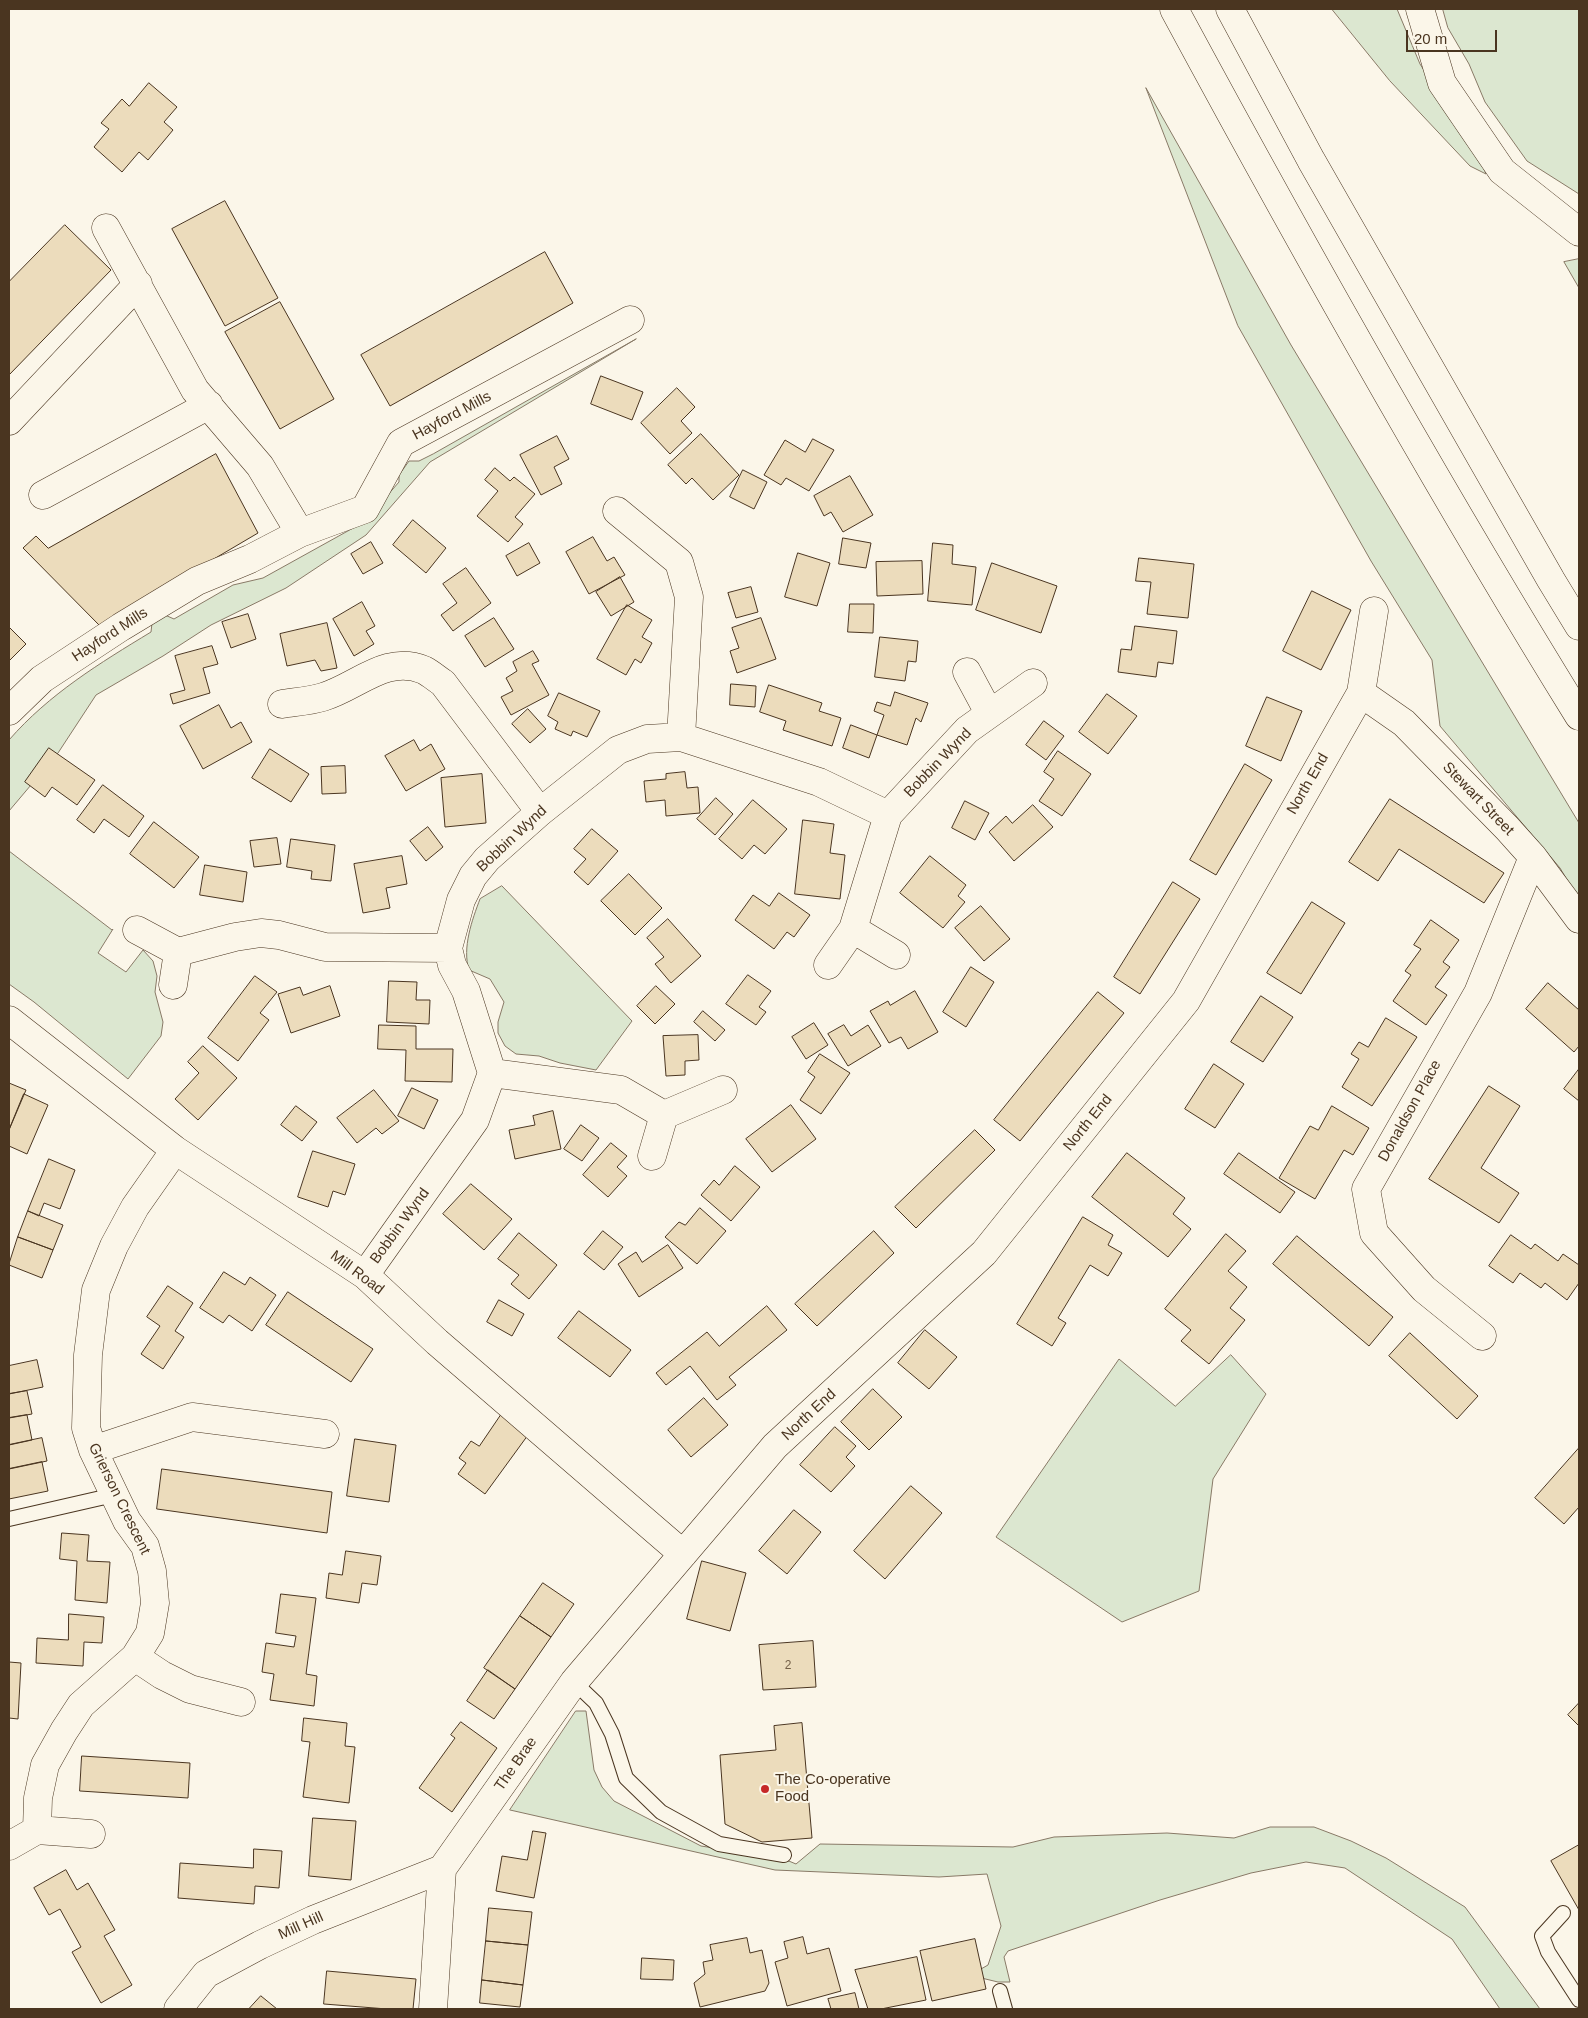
<!DOCTYPE html>
<html>
<head>
<meta charset="utf-8">
<style>
  body { margin:0 }
  #map { position:relative; width:1588px; height:2018px; overflow:hidden; background:#fbf6e9; font-family:Arial,sans-serif }
  canvas { display:block }
  .frame { position:absolute; inset:0; border:10px solid #4a3520; pointer-events:none }
  .scale { position:absolute; left:1406px; top:30px; width:91px; height:22px; box-sizing:border-box; border:2px solid #4a3520; border-top:0; padding-left:6px; font-size:15px; line-height:18px; white-space:nowrap; color:#4a3520; -webkit-text-stroke:4px #fbf6e9; paint-order:stroke }
</style>
</head>
<body>
<div id="map">
<canvas width="1588" height="2018"></canvas>
<div class="frame"></div>
<div class="scale">20 m</div>
</div>
<script>
const g = document.querySelector('canvas').getContext('2d');
g.lineJoin = 'round';
function paint(path, color) { g.fillStyle = color; g.fill(path, 'evenodd'); }
function strokePath(path, color, width, dash) { g.strokeStyle = color; g.lineWidth = width; g.lineCap = dash ? 'butt' : 'round'; g.setLineDash(dash || []); g.stroke(path); }
function drawText(font, color, halo, rows, align = 'center') {
  g.font = font + ' Arial,sans-serif'; g.lineWidth = 4; g.setLineDash([]); g.textBaseline = 'middle'; g.strokeStyle = halo; g.fillStyle = color; for (const [text, x, y, turn = 0] of rows) {
    g.save(); g.translate(x, y); g.rotate((+turn || 0) * Math.PI / 180); g.textAlign = isNaN(turn) ? turn : align; if (halo) g.strokeText(text, 0, 0); g.fillText(text, 0, 0); g.restore();
  }
}
const green = new Path2D(`
  M1332 9H1397L1420 64 1479 156 1486 174 1470 166 1390 81Z
  M1443 9H1579V194L1527 161 1485 102 1469 64 1448 28Z
  M1146 88 1291 345 1579 823V900L1560 868 1440 726 1432 660 1371 561 1238 326Z
  M1579 259V288L1564 262Z
  M636 339 430 462 366 535 286 588 211 625 163 656 96 695 58 753 9 811V740C49 694 100 663 151 632L152 623 165 615 174 619 233 585 263 578 364 522 399 482V475L409 461H419L433 454Z
  M9 851 112 930 113 929 98 953 126 972 143 950 153 961 157 976 155 992 163 1022 161 1036 128 1079 34 1002 9 984Z
  M502 886 632 1021 596 1070 560 1063 539 1056 516 1054 505 1046 498 1033V1022L504 1002 490 979 469 970C462 948 472 920 480 899Z
  M1231 1355 1266 1394 1213 1479 1199 1591 1122 1622 996 1537 1119 1359 1175 1406Z
  M576 1711H586L594 1770 602 1787 614 1801 701 1846 784 1859 796 1864 820 1844 1013 1847 1054 1837 1167 1833 1234 1838 1270 1827H1314L1351 1841 1386 1858 1465 1907 1540 2009H1500L1452 1939 1345 1868 1306 1862 1251 1873 1160 1900 1008 1951 1004 1957 1010 1982H998L973 1976 974 1973 988 1965 1001 1926 987 1874 939 1877 775 1870 510 1810Z`);
const building = new Path2D(`
  M149 83 177 107 164 122 173 130 148 160 139 152 122 172 94 147 109 129 101 123 122 99 129 106Z
  M225 201 278 298 225 326 172 229Z
  M65 225 111 270 9 375V282Z
  M545 252 573 303 390 406 361 355Z
  M280 302 334 399 280 429 225 332Z
  M601 376 643 392 632 420 591 404Z
  M677 388 695 407 681 421 692 433 670 454 641 423Z
  M701 434 739 475 713 500 692 478 686 484 668 465Z
  M557 436 569 459 554 467 562 484 541 495 520 455Z
  M813 439 834 450 809 491 786 478 781 485 764 475 785 440 805 452Z
  M216 454 258 533 100 626 23 548 36 536 48 548Z
  M495 468 510 481 514 477 535 494 515 517 523 524 508 542 477 516 498 491 485 480Z
  M743 470 767 482 754 509 730 497Z
  M850 476 873 515 843 532 831 512 824 516 814 496Z
  M413 520 446 548 426 573 393 545Z
  M593 537 607 561 614 557 625 575 589 594 566 552Z
  M843 538 871 543 866 568 839 564Z
  M371 542 383 563 363 574 351 554Z
  M529 543 540 563 517 576 506 556Z
  M933 543 953 545 952 564 976 567 972 605 928 601Z
  M798 553 830 563 817 606 785 597Z
  M1139 558 1194 564 1188 618 1147 614 1151 582 1136 581Z
  M922 561 923 594 877 596 876 562Z
  M992 563 1057 586 1041 633 976 610Z
  M466 568 491 603 453 631 441 615 457 603 443 584Z
  M620 577 634 602 611 616 596 592Z
  M751 587 758 612 736 618 728 593Z
  M1312 591 1351 610 1321 670 1283 651Z
  M362 602 375 626 366 631 374 644 354 656 333 619Z
  M850 604H874L873 633 848 632Z
  M627 605 652 620 642 637 652 643 641 663 635 659 626 675 597 659Z
  M248 614 256 639 231 648 222 622Z
  M494 618 514 649 485 667 465 636Z
  M761 618 776 659 737 673 730 651 739 648 732 628Z
  M327 623 337 668 321 671 315 660 287 666 280 634Z
  M1135 626 1177 631 1173 664 1158 662 1156 677 1118 672 1121 649 1131 650Z
  M9 627 26 644 9 661Z
  M880 637 918 641 916 662 908 661 905 681 875 677Z
  M212 646 218 664 203 668 210 693 173 704 170 694 185 690 175 656Z
  M533 651 539 661 532 664 549 695 511 715 501 697 513 691 506 678 517 671 513 662Z
  M731 684 756 686 755 707 730 705Z
  M769 685 822 703 819 711 841 718 832 746 783 730 786 721 760 712Z
  M895 692 928 703 921 722 916 718 907 745 877 735 884 715 874 711 877 702 890 706Z
  M559 693 600 711 587 737 573 731 571 736 555 729 558 722 548 716Z
  M1107 694 1137 716 1108 754 1079 732Z
  M1267 697 1302 711 1281 761 1246 746Z
  M219 705 231 728 241 722 252 742 203 769 180 726Z
  M528 709 546 729 530 743 512 724Z
  M1044 721 1064 736 1046 760 1026 745Z
  M851 725 877 735 869 758 843 748Z
  M414 740 420 751 431 744 445 769 406 791 385 756Z
  M49 748 95 780 77 805 52 787 45 797 25 782Z
  M270 749 309 774 291 802 252 778Z
  M1058 751 1091 774 1062 816 1039 801 1054 779 1044 772Z
  M1245 764 1272 780 1216 875 1190 860Z
  M345 766 346 793 322 794 321 767Z
  M685 772 687 788 698 787 700 813 666 816 665 800 646 802 644 781 666 779V774Z
  M482 774 486 823 445 827 441 778Z
  M103 785 144 816 129 837 104 819 94 833 77 820Z
  M716 798 733 814 715 835 697 819Z
  M1390 799 1504 873 1484 903 1399 849 1378 881 1349 862Z
  M753 800 787 829 765 854 754 845 742 859 719 839Z
  M965 801 989 813 975 840 952 828Z
  M1033 805 1053 827 1014 861 989 832 1006 816 1012 823Z
  M803 820 834 824 830 853 845 855 840 899 795 894Z
  M154 822 199 857 174 888 130 854Z
  M428 827 443 847 426 861 410 841Z
  M592 829 618 851 588 885 574 872 586 859 574 849Z
  M277 838 281 864 254 867 250 841Z
  M291 839 335 845 331 881 311 879 312 871 287 867Z
  M402 856 407 884 386 888 390 908 363 913 354 864Z
  M930 856 966 885 958 896 965 902 943 928 900 893Z
  M205 865 247 872 243 902 200 895Z
  M629 874 662 908 635 935 601 901Z
  M1173 882 1200 899 1140 994 1114 977Z
  M779 893 810 915 794 937 787 932 774 949 735 920 753 895 769 906Z
  M1312 902 1345 923 1301 994 1267 973Z
  M981 906 1010 939 984 961 955 928Z
  M668 919 701 956 671 983 655 964 664 957 647 938Z
  M1431 920 1459 940 1443 962 1450 967 1435 987 1447 995 1426 1025 1393 1001 1411 975 1405 971 1421 949 1414 945Z
  M971 967 994 982 966 1027 943 1012Z
  M748 975 771 991 759 1007 766 1012 756 1025 726 1004Z
  M255 976 277 992 260 1013 269 1020 238 1061 208 1038Z
  M389 981 417 982 416 1000H430L429 1024 387 1022Z
  M1548 983 1579 1010V1046L1574 1052 1526 1009Z
  M330 986 340 1016 291 1033 278 994 300 987 303 995Z
  M656 986 675 1004 655 1024 637 1006Z
  M915 991 938 1032 908 1049 901 1037 889 1043 870 1011 888 1001 890 1005Z
  M1098 992 1124 1013 1020 1141 994 1120Z
  M1261 996 1293 1017 1263 1062 1231 1042Z
  M703 1011 725 1030 715 1041 694 1022Z
  M1386 1018 1417 1037 1372 1106 1342 1087 1359 1059 1351 1054 1359 1042 1368 1047Z
  M814 1023 828 1045 806 1059 792 1037Z
  M379 1025 416 1026V1049H453L452 1082 405 1081 406 1050 378 1049Z
  M844 1025 851 1036 868 1025 881 1046 848 1066 828 1034Z
  M698 1035 699 1060 685 1061V1075L666 1076 663 1036Z
  M203 1046 237 1078 198 1120 175 1099 199 1073 188 1062Z
  M820 1054 850 1073 821 1114 800 1100 815 1077 808 1072Z
  M1214 1064 1244 1084 1215 1128 1185 1109Z
  M1579 1069V1101L1564 1089Z
  M9 1083 26 1090 9 1130Z
  M1489 1086 1520 1106 1481 1168 1519 1193 1499 1223 1429 1179Z
  M412 1088 438 1100 424 1129 398 1116Z
  M374 1090 399 1121 382 1134 376 1128 357 1143 337 1118Z
  M24 1094 48 1105 27 1154 9 1146V1130Z
  M791 1105 816 1139 772 1172 746 1139Z
  M296 1106 317 1122 302 1141 281 1125Z
  M1332 1106 1369 1128 1353 1155 1344 1150 1315 1199 1279 1178 1310 1126 1318 1130Z
  M553 1111 561 1149 515 1159 509 1130 535 1125 533 1116Z
  M581 1125 599 1138 582 1161 564 1149Z
  M975 1130 995 1150 916 1228 895 1207Z
  M611 1143 627 1156 617 1167 627 1176 608 1197 583 1175Z
  M313 1151 355 1164 345 1195 333 1191 328 1207 298 1197Z
  M1127 1153 1185 1198 1173 1214 1191 1229 1168 1257 1092 1197Z
  M1239 1153 1295 1192 1280 1213 1224 1174Z
  M49 1159 75 1170 60 1209 44 1203 39 1216 28 1211Z
  M735 1166 760 1187 731 1221 701 1195 714 1180 719 1185Z
  M471 1184 512 1219 484 1250 443 1214Z
  M700 1208 726 1231 697 1264 665 1237 679 1222 685 1225Z
  M28 1211 63 1225 53 1250 18 1237Z
  M1083 1217 1113 1235 1108 1245 1122 1253 1108 1276 1090 1265 1058 1318 1066 1323 1052 1346 1017 1324Z
  M603 1231 623 1247 604 1270 584 1254Z
  M874 1231 894 1253 817 1326 795 1304Z
  M519 1233 557 1265 529 1299 511 1284 519 1275 498 1259Z
  M1226 1234 1246 1251 1228 1271 1247 1287 1230 1308 1245 1320 1209 1364 1181 1341 1191 1330 1165 1309Z
  M1511 1235 1531 1249 1535 1244 1558 1261 1563 1254 1579 1265V1283L1567 1300 1545 1283 1541 1288 1520 1273 1513 1283 1489 1266Z
  M1297 1236 1393 1317 1369 1346 1273 1264Z
  M18 1237 53 1250 42 1278 9 1265Z
  M668 1245 683 1268 639 1297 618 1264 636 1252 642 1262Z
  M224 1272 245 1285 250 1277 276 1295 252 1331 229 1315 223 1323 200 1308Z
  M168 1286 193 1303 175 1331 184 1337 163 1369 141 1354 160 1326 147 1317Z
  M288 1292 373 1349 351 1382 266 1325Z
  M499 1300 524 1314 512 1336 487 1322Z
  M767 1306 787 1330 729 1377 736 1385 717 1400 690 1366 666 1385 656 1373 707 1332 719 1346Z
  M579 1311 631 1350 610 1377 558 1338Z
  M925 1330 957 1357 929 1389 898 1363Z
  M1410 1333 1478 1396 1457 1419 1389 1356Z
  M37 1360 43 1387 9 1394V1366Z
  M873 1389 902 1417 869 1450 841 1422Z
  M27 1391 32 1414 9 1418V1394Z
  M704 1398 728 1425 691 1457 668 1430Z
  M27 1415 32 1440 9 1445V1418Z
  M501 1415 528 1435 485 1494 458 1474 466 1463 459 1458 471 1441 479 1446Z
  M835 1427 856 1446 846 1457 855 1466 831 1492 800 1465Z
  M42 1438 47 1461 9 1469V1445Z
  M355 1439 396 1445 389 1502 347 1496Z
  M1579 1448V1507L1564 1524 1535 1498Z
  M42 1462 48 1491 9 1499V1469Z
  M162 1469 332 1492 327 1533 157 1509Z
  M911 1486 942 1513 885 1579 854 1551Z
  M794 1510 821 1532 787 1574 759 1551Z
  M62 1533 89 1535 87 1561 110 1562 107 1603 75 1600 77 1561 60 1559Z
  M346 1551 381 1556 377 1585 362 1583 359 1603 326 1598 329 1573 342 1575Z
  M702 1561 746 1573 730 1631 687 1619Z
  M543 1583 574 1604 551 1637 520 1616Z
  M281 1594 316 1598 306 1674 317 1676 314 1706 270 1700 274 1674 262 1672 266 1643 294 1647 296 1636 276 1633Z
  M69 1614 104 1617 102 1643 84 1642 83 1666 36 1663 37 1638 68 1640Z
  M520 1616 551 1637 515 1689 484 1668Z
  M813 1641 816 1687 763 1690 759 1645Z
  M9 1662 21 1663 18 1719 9 1718Z
  M488 1670 515 1689 494 1719 467 1701Z
  M1579 1703V1726L1568 1715Z
  M304 1718 347 1723 345 1746 355 1747 349 1803 303 1797 310 1742 302 1741Z
  M461 1722 497 1748 452 1812 419 1788 455 1738 451 1735Z
  M802 1723 812 1838 762 1842 725 1824 720 1755 776 1750 774 1726Z
  M82 1756 190 1763 188 1798 80 1791Z
  M313 1818 356 1821 351 1880 309 1876Z
  M533 1831 546 1833 534 1898 496 1891 502 1856 527 1860Z
  M1579 1845V1910L1551 1861Z
  M254 1849 282 1851 279 1888 255 1886 254 1904 178 1898 180 1863 253 1868Z
  M66 1870 77 1890 88 1883 115 1930 104 1936 132 1985 101 2003 72 1952 81 1947 60 1909 49 1915 34 1888Z
  M489 1908 532 1912 528 1945 486 1941Z
  M803 1937 807 1954 829 1948 841 1991 787 2006 775 1962 788 1958 784 1942Z
  M747 1938 750 1953 762 1950 769 1983 765 1991 700 2007 694 1983 705 1974 703 1962 713 1960 710 1945Z
  M975 1939 986 1989 932 2001 920 1951Z
  M486 1941 528 1945 523 1985 482 1980Z
  M917 1957 926 2000 881 2009H868L855 1970Z
  M642 1958 674 1960 673 1980 641 1979Z
  M327 1971 416 1979 413 2009H387L324 2004Z
  M482 1980 523 1985 520 2007 480 2003Z
  M855 1993 859 2009H831L828 1999Z
  M261 1996 277 2009H249Z`);
const lane = new Path2D(`
  M9 1519 114 1495
  M574 1682 596 1703 612 1734 626 1778 661 1812 719 1844 784 1855
  M1563 1913 1542 1936 1548 1952 1579 2000
  M1000 1991 1005 2009`);
const street = new Path2D(`
  M1420 9 1442 83 1502 171 1579 232
  M106 228 195 390 260 466 300 533
  M9 421 138 284
  M43 495 209 405
  M617 511 679 562 689 597 681 737
  M967 672 989 713
  M1361 693 1404 723 1507 828 1533 857 1579 919
  M282 704C295 702 310 701 323 697 357 687 386 654 424 670 430 673 437 679 443 683L540 812
  M9 711 42 679 121 627 197 581 250 559 300 533 365 509 401 443 630 320
  M853 929 896 955
  M137 930 178 952 235 937 261 933 279 935 325 947 448 948
  M828 965 853 929 888 815 967 730 1033 683
  M173 985 178 952
  M9 1020 175 1150 365 1275 437 1342 683 1554
  M492 1073 621 1090 664 1115 723 1090
  M652 1156 664 1115
  M365 1275 475 1120 492 1073 466 991 452 965 448 948 461 900 473 876 487 859 540 812 618 750 647 739 681 737 819 782 888 815
  M1482 1336 1424 1289 1374 1233 1366 1189 1478 993 1533 857
  M93 1450 192 1417 325 1434
  M135 1657 162 1675 190 1689 241 1702
  M37 1830 91 1834
  M9 1846 37 1830 38 1798 45 1765 64 1731 81 1705 135 1657 150 1633 155 1603 152 1571 145 1546 127 1521 93 1450 86 1428 88 1355 96 1290 114 1246 135 1207 175 1150
  M178 2009 206 1974 260 1945 313 1920 442 1869
  M433 2009 442 1869 574 1682 775 1446 984 1253 1186 1001 1361 693 1374 611`);
const highway = new Path2D(`
  M1174 9C1303 248 1436 485 1579 716
  M1230 9 1311 160 1551 580 1579 626`);
const markers = [
  [765,1789,5,"#c62828"]
];
const numberNames = [
  ["2",788,1666]
];
const streetNames = [
  ["Hayford Mills",452,416,-28],
  ["Hayford Mills",110,635,-33],
  ["Bobbin Wynd",938,763,-46],
  ["North End",1308,784,-60],
  ["Stewart Street",1478,799,46],
  ["Bobbin Wynd",512,839,-43],
  ["Donaldson Place",1410,1111,-61],
  ["North End",1088,1123,-51],
  ["Bobbin Wynd",400,1226,-54],
  ["Mill Road",357,1273,37],
  ["North End",809,1415,-43],
  ["Grierson Crescent",119,1499,64],
  ["The Brae",516,1764,-55],
  ["Mill Hill",301,1926,-24]
];
const poiNames = [
  ["The Co-operative",775,1780],
  ["Food",775,1797]
];
paint(green, '#dce7d0');
strokePath(green, '#887966', 1);
paint(building, '#ecdcbc');
strokePath(building, '#4a3520', 1);
strokePath(lane, '#4a3520', 16);
strokePath(street, '#4a3520', 29);
strokePath(highway, '#4a3520', 29);
strokePath(lane, '#fbf6e9', 14);
strokePath(street, '#fbf6e9', 28);
strokePath(highway, '#fbf6e9', 28);
for (const [x, y, r, color] of markers) { const dot = new Path2D(); dot.arc(x, y, r, 0, 2 * Math.PI); g.fillStyle = color; g.fill(dot); strokePath(dot, '#fbf6e9', 2); }
drawText('12px', '#725f47', null, numberNames);
drawText('15px', '#4a3520', '#fbf6e9', streetNames);
drawText('15px', '#4a3520', '#fbf6e9', poiNames, 'left');
</script>
</body>
</html>
